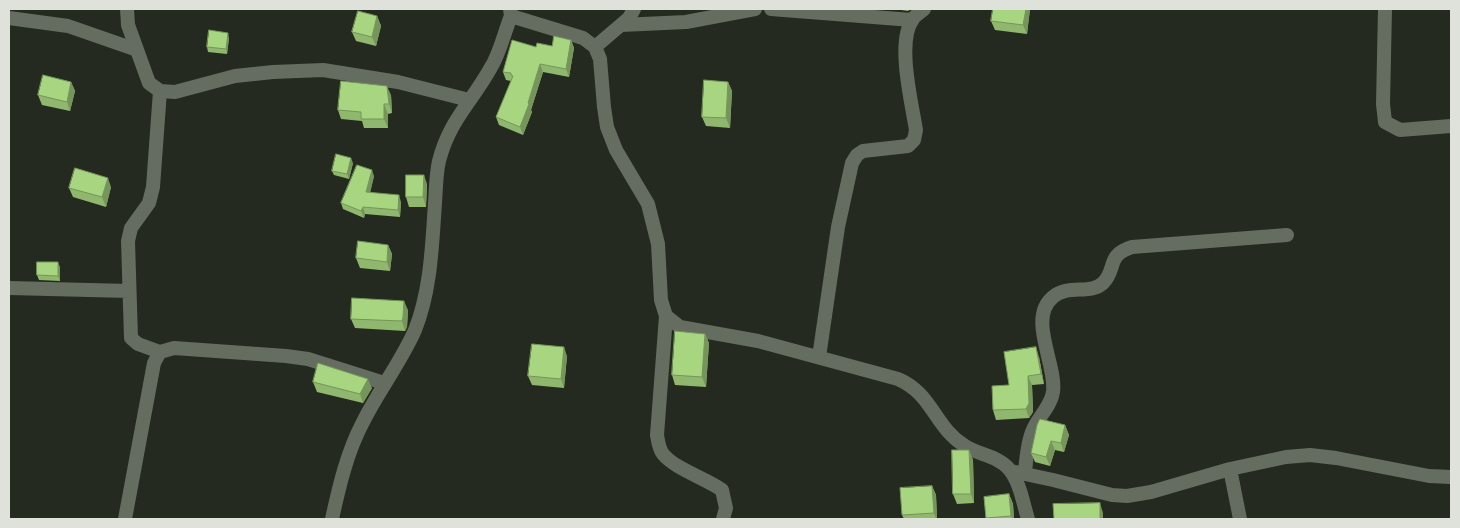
<!DOCTYPE html>
<html>
<head>
<meta charset="utf-8">
<style>
  body { margin:0 }
  #map { position:relative; width:1460px; height:528px; overflow:hidden; background:#242a1f; font-family:Lato,sans-serif }
  canvas { display:block }
  .frame { position:absolute; inset:0; border:10px solid #dee2db; pointer-events:none }
</style>
</head>
<body>
<div id="map">
<canvas width="1460" height="528"></canvas>
<div class="frame"></div>
</div>
<script>
const g = document.querySelector('canvas').getContext('2d');
g.lineJoin = 'round';
function strokePath(path, color, width, dash) { g.strokeStyle = color; g.lineWidth = width; g.lineCap = dash ? 'butt' : 'round'; g.setLineDash(dash || []); g.stroke(path); }
function paint(path, color) { g.fillStyle = color; g.fill(path, 'evenodd'); }
const minor = new Path2D(`
  M127 9 128 25 149 83 160 91 175 92 235 76 273 72 323 70 398 82 469 100
  M771 9 912 20
  M1385 9 1383 104 1385 122 1400 130 1451 126
  M511 16 583 38 595 47 600 59 604 107 607 127 616 150 648 204 658 244 661 300 666 316 680 327 758 341 898 379C933 394 934 427 965 446 979 455 998 456 1009 469 1020 482 1023 503 1028 519
  M9 18 68 26 137 50
  M621 25 686 22 755 9
  M595 47 629 18 634 9
  M160 91 153 187 149 203 131 228 128 241 131 338 138 344 160 352
  M9 288 129 291
  M666 316 657 435C658 441 659 449 663 454 675 469 705 478 722 490L726 508 723 519
  M819 357 838 227 852 163 857 155 863 151 908 146 914 140 916 130C912 104 896 41 913 19 915 15 921 12 924 9
  M1230 469 1240 519
  M1011 471 1053 480 1112 495 1127 496 1151 492 1230 469 1286 457 1310 455 1336 458 1429 476 1451 477
  M1025 473C1026 460 1027 445 1032 432 1037 418 1051 407 1053 392 1057 365 1027 318 1053 297 1068 284 1091 295 1103 283 1117 269 1106 255 1132 247L1287 235
  M125 519 154 363 160 352 174 348 286 356 308 359 384 383`);
const tertiary = new Path2D(`
  M332 519C339 487 347 452 363 422 379 390 401 362 415 330 431 290 432 245 435 203 436 189 436 174 439 161 449 121 471 103 490 69 500 54 504 33 511 16L510 9`);
const wall = new Path2D(`
  M901 9H911L908 11 901 10Z
  M1030 9 1027 34 995 30 991 21Z
  M377 16 381 26 376 46 356 41 352 32Z
  M229 38 227 54 208 52 207 47Z
  M571 40 574 48 569 77 543 72 531 110 532 112 523 135 499 125 496 117 511 81 506 80 503 72 536 47 552 46Z
  M71 82 75 91 70 111 42 105 38 95Z
  M728 82 732 91 730 128 706 126 702 117Z
  M391 95 392 113 388 114V128H364L362 121 341 119 338 110Z
  M353 163 349 179 334 175 332 171Z
  M374 176 370 192 401 202 400 217 365 214 364 218 343 209 341 203Z
  M427 184 426 207H409L406 197Z
  M111 187 106 207 73 197 69 188Z
  M388 245 392 254 390 271 360 268 356 258Z
  M60 267V281L39 280 37 275Z
  M408 310 407 327 405 331 355 328 351 319Z
  M705 334 709 343 706 387 675 385 672 375Z
  M567 356 564 388 532 385 528 376Z
  M1039 357 1044 384 1032 385 1033 412 1029 418 996 420 993 410 1009 385Z
  M313 382 372 388 363 403 317 392Z
  M1065 425 1069 435 1064 452 1055 450 1050 466 1035 462 1031 453Z
  M969 450 973 460 974 503 957 504 953 494Z
  M932 486 936 495 937 519H904L902 515Z
  M1009 494 1013 504 1014 519H986L984 497Z`);
const shadedWall = new Path2D(`
  M1026 9H1030L1027 34 1023 25Z
  M377 16 381 26 376 46 372 37Z
  M228 33 229 38 227 54 226 49Z
  M571 40 574 48 569 77 566 69Z
  M540 64 543 72 531 110 532 112 523 135 520 127Z
  M71 82 75 91 70 111 67 102Z
  M728 82 732 91 730 128 726 118Z
  M387 86 391 95 392 113 389 104Z
  M384 104 388 114V128L384 119Z
  M351 158 353 163 349 179 347 174Z
  M372 170 374 176 369 198 366 192Z
  M424 175 427 184 426 207 423 197Z
  M108 178 111 187 106 207 102 197Z
  M399 195 401 202 400 217 398 210Z
  M363 207 365 214 364 218 361 211Z
  M388 245 392 254 390 271 387 262Z
  M58 262 60 267V281L58 276Z
  M404 301 408 310 407 327 405 331 402 321Z
  M705 334 709 343 706 387 702 377Z
  M564 347 567 356 564 388 561 379Z
  M1036 347 1039 357 1044 384 1041 374Z
  M1028 376 1032 385 1033 412 1029 418 1026 409Z
  M368 379 372 388 363 403 360 394Z
  M1065 425 1069 435 1064 452 1061 443Z
  M1051 441 1055 450 1050 466 1046 457Z
  M969 450 973 460 974 503 971 494Z
  M932 486 936 495 937 519H936L934 513Z
  M1009 494 1013 504 1014 519H1012L1011 516Z
  M1100 503 1103 513V519H1100Z`);
const building = new Path2D(`
  M993 9H1026L1023 25 991 21Z
  M358 11 377 16 372 37 352 32Z
  M209 30 228 33 226 49 207 47Z
  M554 36 571 40 566 69 540 64 528 103 529 104 520 127 496 117 513 76 511 75V73L503 72 512 40 536 47 537 43 552 46Z
  M43 75 71 82 67 102 38 95Z
  M704 80 728 82 726 118 702 117Z
  M341 81 387 86 389 104H384V119H361V112L338 110Z
  M336 154 351 158 347 174 332 171Z
  M357 165 372 170 366 192 399 195 398 210 363 207 361 211 341 203Z
  M75 168 108 178 102 197 69 188Z
  M406 175H424L423 197H406Z
  M358 241 388 245 387 262 356 258Z
  M37 262H58V276L37 275Z
  M352 298 404 301 403 317 402 321 351 319Z
  M675 331 705 334 702 377 672 375Z
  M532 344 564 347 561 379 528 376Z
  M1036 347 1041 374 1028 376 1029 403 1026 409 993 410 992 386 1009 385 1004 352Z
  M318 363 368 379 360 394 313 382Z
  M1040 419 1065 425 1061 443 1051 441 1046 457 1031 453 1037 425Z
  M952 450H969L971 494H953Z
  M932 486 934 513 902 515 900 488Z
  M1009 494 1011 516 986 518 984 497Z
  M1100 503V519H1054L1053 504Z`);
strokePath(minor, '#656c60', 14);
strokePath(tertiary, '#656c60', 14);
paint(wall, '#90b76e');
paint(shadedWall, '#75955a');
paint(building, '#a7d580');
strokePath(building, '#75955a', 1);
</script>
</body>
</html>
